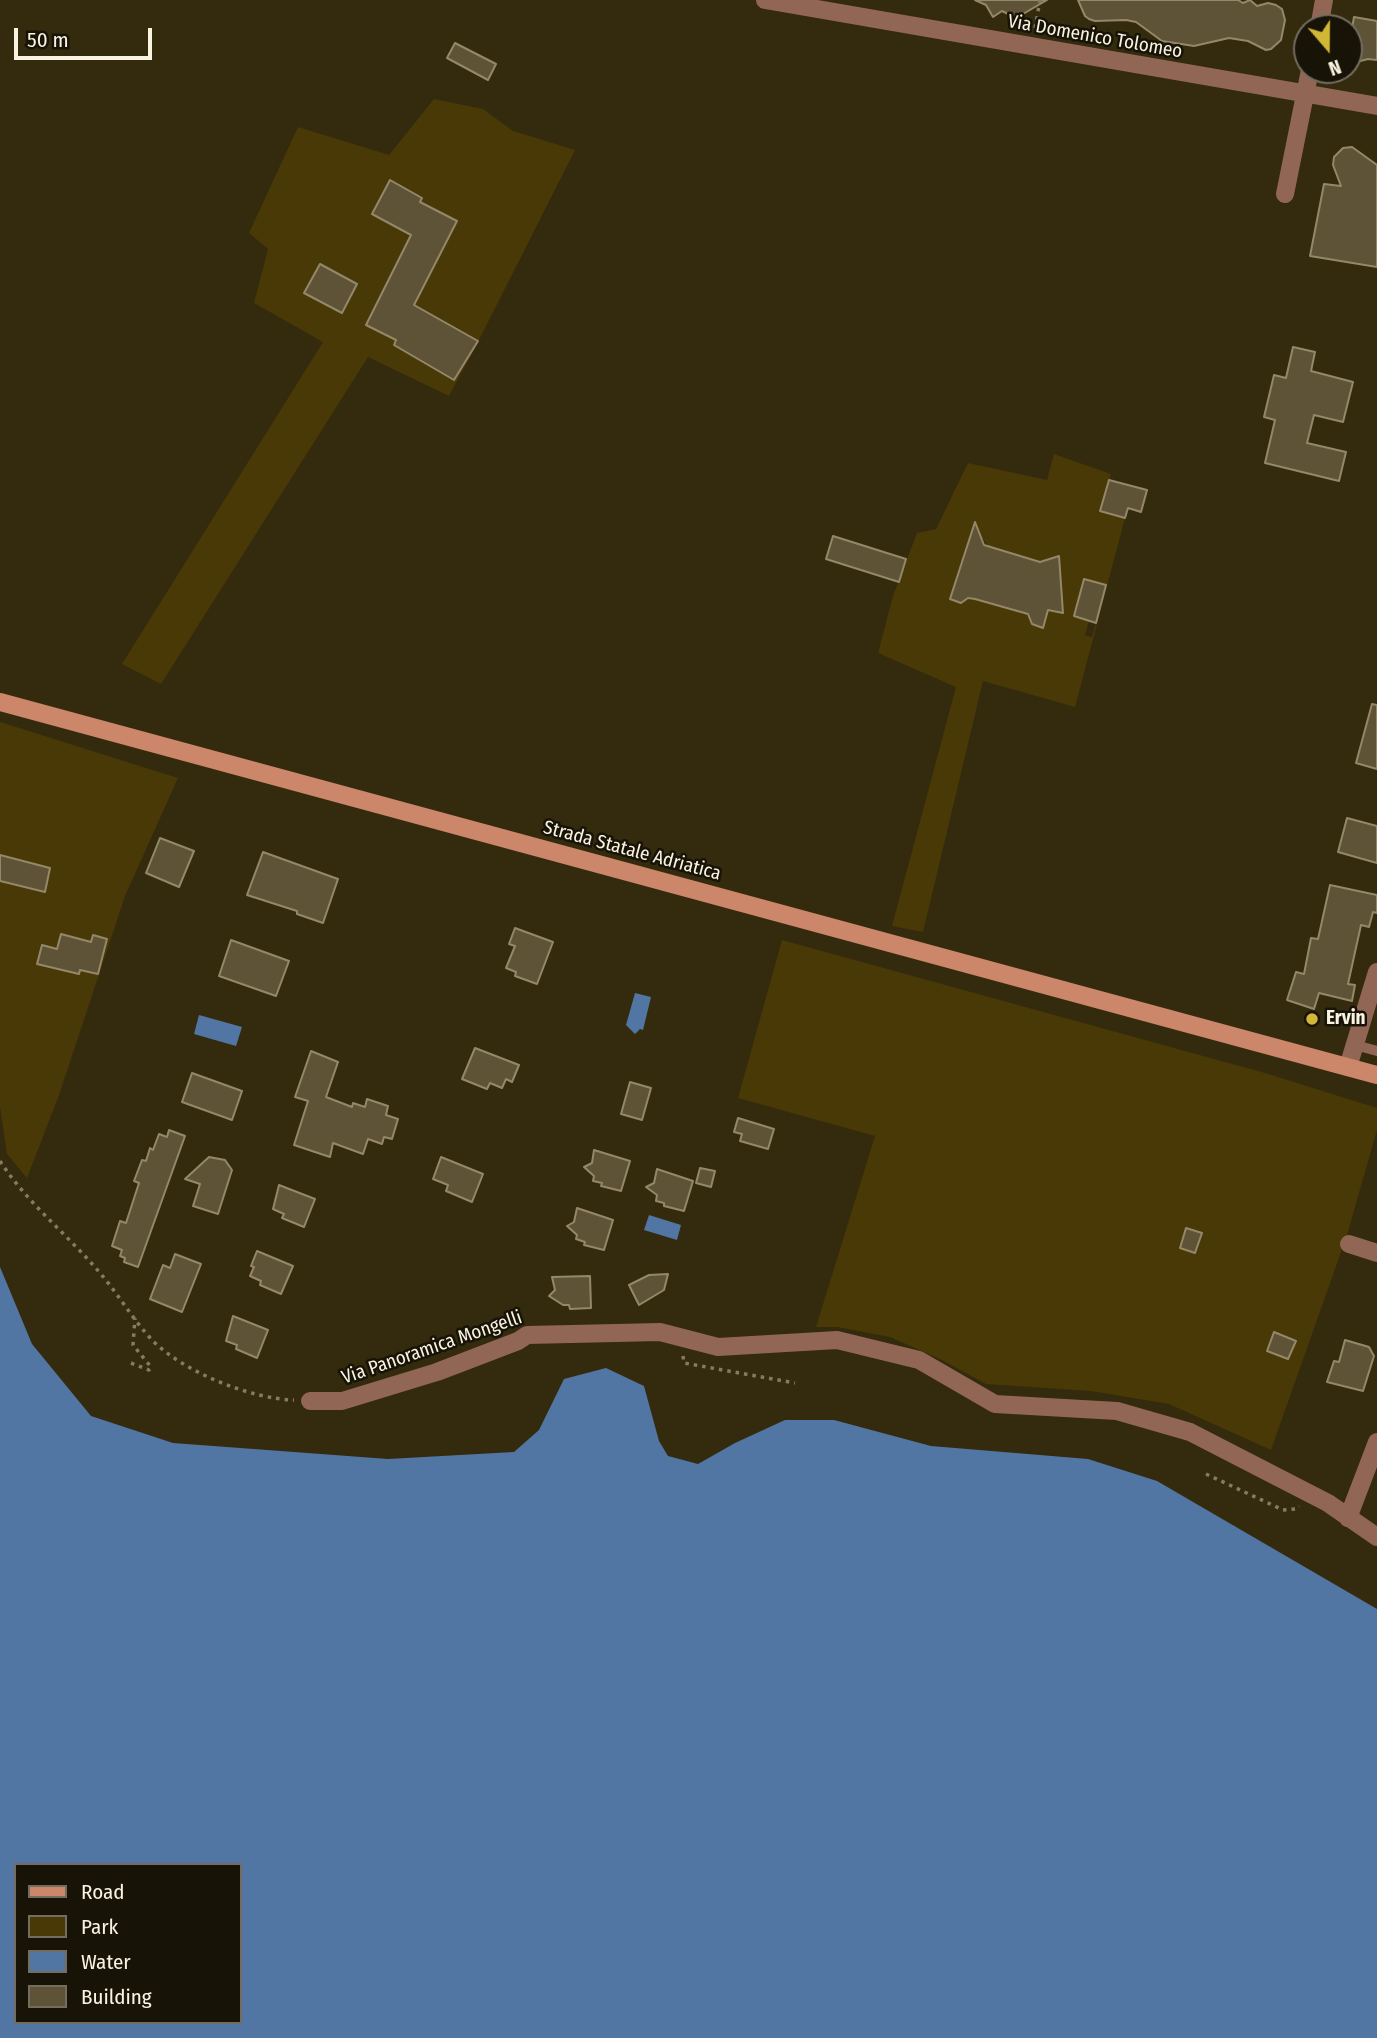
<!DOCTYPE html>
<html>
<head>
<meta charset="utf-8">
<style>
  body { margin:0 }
  #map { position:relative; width:1377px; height:2038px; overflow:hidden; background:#342a0d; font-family:"Fira Sans Condensed",sans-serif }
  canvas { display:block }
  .legend { position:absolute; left:14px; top:1863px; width:228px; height:161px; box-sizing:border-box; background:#181307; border:2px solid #726d5f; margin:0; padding:9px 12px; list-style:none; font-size:21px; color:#f9f3e2 }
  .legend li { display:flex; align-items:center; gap:14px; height:35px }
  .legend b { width:35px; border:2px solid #726d5f }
  .north { position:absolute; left:1293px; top:14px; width:70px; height:70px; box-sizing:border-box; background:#181307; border:2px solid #726d5f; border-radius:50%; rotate:160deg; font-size:19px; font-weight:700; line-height:28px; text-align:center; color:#f9f3e2 }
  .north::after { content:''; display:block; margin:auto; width:24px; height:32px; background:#d2b736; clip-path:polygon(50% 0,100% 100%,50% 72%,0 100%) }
  .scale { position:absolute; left:14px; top:28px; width:138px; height:32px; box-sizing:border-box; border:4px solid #f9f3e2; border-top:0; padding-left:9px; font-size:21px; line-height:24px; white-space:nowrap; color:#f9f3e2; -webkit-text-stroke:5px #181307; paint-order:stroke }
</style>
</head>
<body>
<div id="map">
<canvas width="1377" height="2038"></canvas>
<ul class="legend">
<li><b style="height:9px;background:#cc8669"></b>Road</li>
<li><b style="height:19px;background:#493907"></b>Park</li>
<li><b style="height:19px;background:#5276a3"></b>Water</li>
<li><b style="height:19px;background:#5e5336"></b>Building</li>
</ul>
<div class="north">N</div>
<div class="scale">50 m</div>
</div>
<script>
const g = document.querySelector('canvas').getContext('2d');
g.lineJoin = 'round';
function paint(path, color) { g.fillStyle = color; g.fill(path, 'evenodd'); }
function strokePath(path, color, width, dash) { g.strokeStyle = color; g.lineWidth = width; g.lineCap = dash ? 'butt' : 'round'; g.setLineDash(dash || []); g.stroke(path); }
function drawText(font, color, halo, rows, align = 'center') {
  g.font = font + ' "Fira Sans Condensed",sans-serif'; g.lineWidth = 5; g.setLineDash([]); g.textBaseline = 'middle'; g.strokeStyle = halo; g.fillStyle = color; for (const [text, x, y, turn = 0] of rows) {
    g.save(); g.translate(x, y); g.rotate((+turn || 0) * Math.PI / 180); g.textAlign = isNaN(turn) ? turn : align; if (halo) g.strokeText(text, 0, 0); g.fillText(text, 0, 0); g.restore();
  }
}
const green = new Path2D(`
  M434 99 483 109 513 131 575 150 478 342 449 396 368 357 161 684 122 664 323 342 254 303 268 249 249 233 298 127 389 155ZM390 181 422 199 411 220 389 223 372 213ZM427 205 457 221 414 305 478 341 454 380 394 345 396 340 367 325ZM320 264 357 284 342 312 305 293Z
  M1054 454 1111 474 1109 482 1111 502 1103 500 1100 511 1125 518 1075 707 983 681 923 932 892 926 956 687 878 653 893 596 917 533 936 529 968 463 1047 480ZM980 535 988 546 1040 562 1057 558 1060 561 1043 628 1032 624 1026 613 975 599 965 600ZM1084 579 1106 585 1092 637 1085 635 1089 621 1074 616Z
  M0 722 178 778 125 896 59 1095 27 1178 7 1154 0 1107Z
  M782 940 1265 1073 1377 1108V1130L1347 1235 1271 1450 1169 1404 1091 1391 986 1384 940 1359 890 1337 837 1327H816L875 1136 738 1098Z`);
const water = new Path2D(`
  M635 993 651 997 643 1030 640 1029 635 1034 626 1025Z
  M199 1015 242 1027 236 1046 194 1034Z
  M649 1215 681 1225 677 1240 644 1230Z
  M0 1267 32 1344 91 1416 173 1443 388 1459 514 1452 539 1430 564 1379 606 1368 644 1386 659 1441 668 1456 698 1464 735 1443 785 1420H834L931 1446 1088 1459 1157 1481 1377 1609V2038H0ZM16 1865H240V2022H16Z`);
const building = new Path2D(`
  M975 0H1047L1023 14 1012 16 1002 11 993 17 986 5Z
  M1078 0H1238L1243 3 1250 0 1257 6 1268 3 1276 5 1282 9 1285 20 1281 40 1271 49 1266 50 1248 41 1229 38 1194 46 1162 41 1136 22 1126 20 1095 21 1089 19 1085 16Z
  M1354 17 1377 21V60L1368 59 1349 64V45Z
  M455 43 496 64 488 80 447 58Z
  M1352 147 1377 165V267L1310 256 1324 184 1341 186 1333 165 1334 157 1343 148Z
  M390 180 422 198 420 202 457 221 414 305 478 341 454 380 394 345 396 340 366 325 411 235 372 214Z
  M320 264 357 284 342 313 304 293Z
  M1293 347 1315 352 1311 371 1353 382 1343 422 1314 415 1307 443 1346 452 1339 481 1265 463 1275 420 1264 417 1274 375 1286 378Z
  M1109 480 1147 490 1141 512 1128 508 1125 518 1100 511Z
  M975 522 984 545 1040 562 1059 556 1063 613 1048 610 1043 628 1032 624 1028 614 975 599 968 598 961 603 950 599Z
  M833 536 906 559 899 582 826 559Z
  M1084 579 1106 585 1096 623 1074 616Z
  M1372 704 1377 705V769L1356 763Z
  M1347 818 1377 826V863L1338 852Z
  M160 838 194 851 179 887 146 873Z
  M263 852 338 879 323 923 297 914V911L247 895Z
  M0 855 50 868 45 892 0 881Z
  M1330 885 1377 895V913L1373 912 1369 927 1361 925 1348 984 1355 985 1352 1001 1319 993 1314 1009 1287 1000 1296 972 1304 974 1311 938 1318 939Z
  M515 928 553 942 537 984 515 976 516 972 506 968 515 946 509 944Z
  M61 934 91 942 93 935 107 939 98 974 80 970 79 974 37 964 42 945 57 949Z
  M231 940 289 961 276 996 219 976Z
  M475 1048 519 1065 512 1082 506 1079 502 1088 490 1083 487 1089 462 1079Z
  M311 1051 338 1062 326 1097 352 1107 353 1103 365 1107 367 1099 388 1106 386 1115 398 1119 392 1139 384 1137 382 1144 368 1139 363 1154 333 1143 330 1157 294 1145 308 1101 295 1097Z
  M192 1073 242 1091 232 1120 182 1102Z
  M630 1082 651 1088 642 1120 621 1114Z
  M738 1118 774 1129 768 1149 740 1141 742 1134 734 1132Z
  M169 1130 185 1136 138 1267 124 1262 125 1258 120 1256 122 1250 112 1246 120 1221 126 1223 139 1183 134 1181 142 1160 146 1161 150 1148 153 1150 159 1134 167 1137Z
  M594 1150 630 1161 621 1191 601 1186 602 1183 593 1181 594 1176 584 1167 592 1163Z
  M209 1157 225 1160 232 1170 218 1214 193 1206 200 1184 185 1179Z
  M441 1157 483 1174 472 1202 446 1191 448 1185 433 1179Z
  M700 1168 715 1171 711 1187 696 1183Z
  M657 1169 693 1181 684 1211 664 1206V1203L656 1201 657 1195 646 1187 654 1183Z
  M279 1185 315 1199 304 1227 282 1218 284 1214 273 1209Z
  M577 1208 613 1220 604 1250 584 1245 585 1242 576 1239 577 1235 567 1226 574 1222Z
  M1186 1228 1202 1233 1195 1253 1180 1248Z
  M257 1251 293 1266 281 1294 260 1285 261 1281 250 1276 254 1267 251 1266Z
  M175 1254 201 1264 182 1312 150 1299 163 1265 170 1268Z
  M668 1274 664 1290 639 1305 629 1285 649 1275Z
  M590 1276 591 1308 570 1309 569 1305H563L549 1296 555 1290 552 1277Z
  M233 1316 268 1330 257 1358 236 1349 237 1345 226 1341Z
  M1274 1332 1296 1341 1288 1359 1267 1351Z
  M1345 1340 1369 1347 1374 1356 1363 1391 1327 1382 1334 1361 1339 1362Z`);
const path = new Path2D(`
  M1035 28 1040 0
  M0 1161C27 1203 68 1235 100 1273 119 1295 133 1320 153 1341 184 1372 251 1399 294 1400
  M683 1356 684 1363 795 1383
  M131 1363 149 1370 151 1367 133 1345 135 1318
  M1206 1474 1283 1510 1296 1509 1299 1506`);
const lane = new Path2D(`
  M1355 1045 1377 1051`);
const street = new Path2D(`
  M765 0 1377 106
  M1319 28 1324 0
  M1285 194 1310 70
  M1348 1067 1377 972
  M1349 1244 1377 1253
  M310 1401H342L437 1372 518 1341 527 1335 660 1332 718 1347 837 1340 919 1360 995 1404 1117 1411 1190 1432 1328 1503 1377 1537
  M1348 1518 1377 1442`);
const secondary = new Path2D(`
  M0 702 1377 1075`);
const markers = [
  [1312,1019,7,"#d2b736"]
];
const streetNames = [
  ["Via Domenico Tolomeo",1095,37,10],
  ["Strada Statale Adriatica",632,851,15],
  ["Via Panoramica Mongelli",432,1348,-19]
];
const poiNames = [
  ["Ervin",1326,1019]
];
paint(green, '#493907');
paint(water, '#5276a3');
paint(building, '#5e5336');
strokePath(building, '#948869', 2);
strokePath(path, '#847b63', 3.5, [3.5, 5]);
strokePath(lane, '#926654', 10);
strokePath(street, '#926654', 18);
strokePath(secondary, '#cc8669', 18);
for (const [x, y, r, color] of markers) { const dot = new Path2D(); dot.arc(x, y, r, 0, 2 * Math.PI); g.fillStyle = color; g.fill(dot); strokePath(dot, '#181307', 2.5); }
drawText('19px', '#f9f3e2', '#181307', streetNames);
drawText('bold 19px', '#f9f3e2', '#181307', poiNames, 'left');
</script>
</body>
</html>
